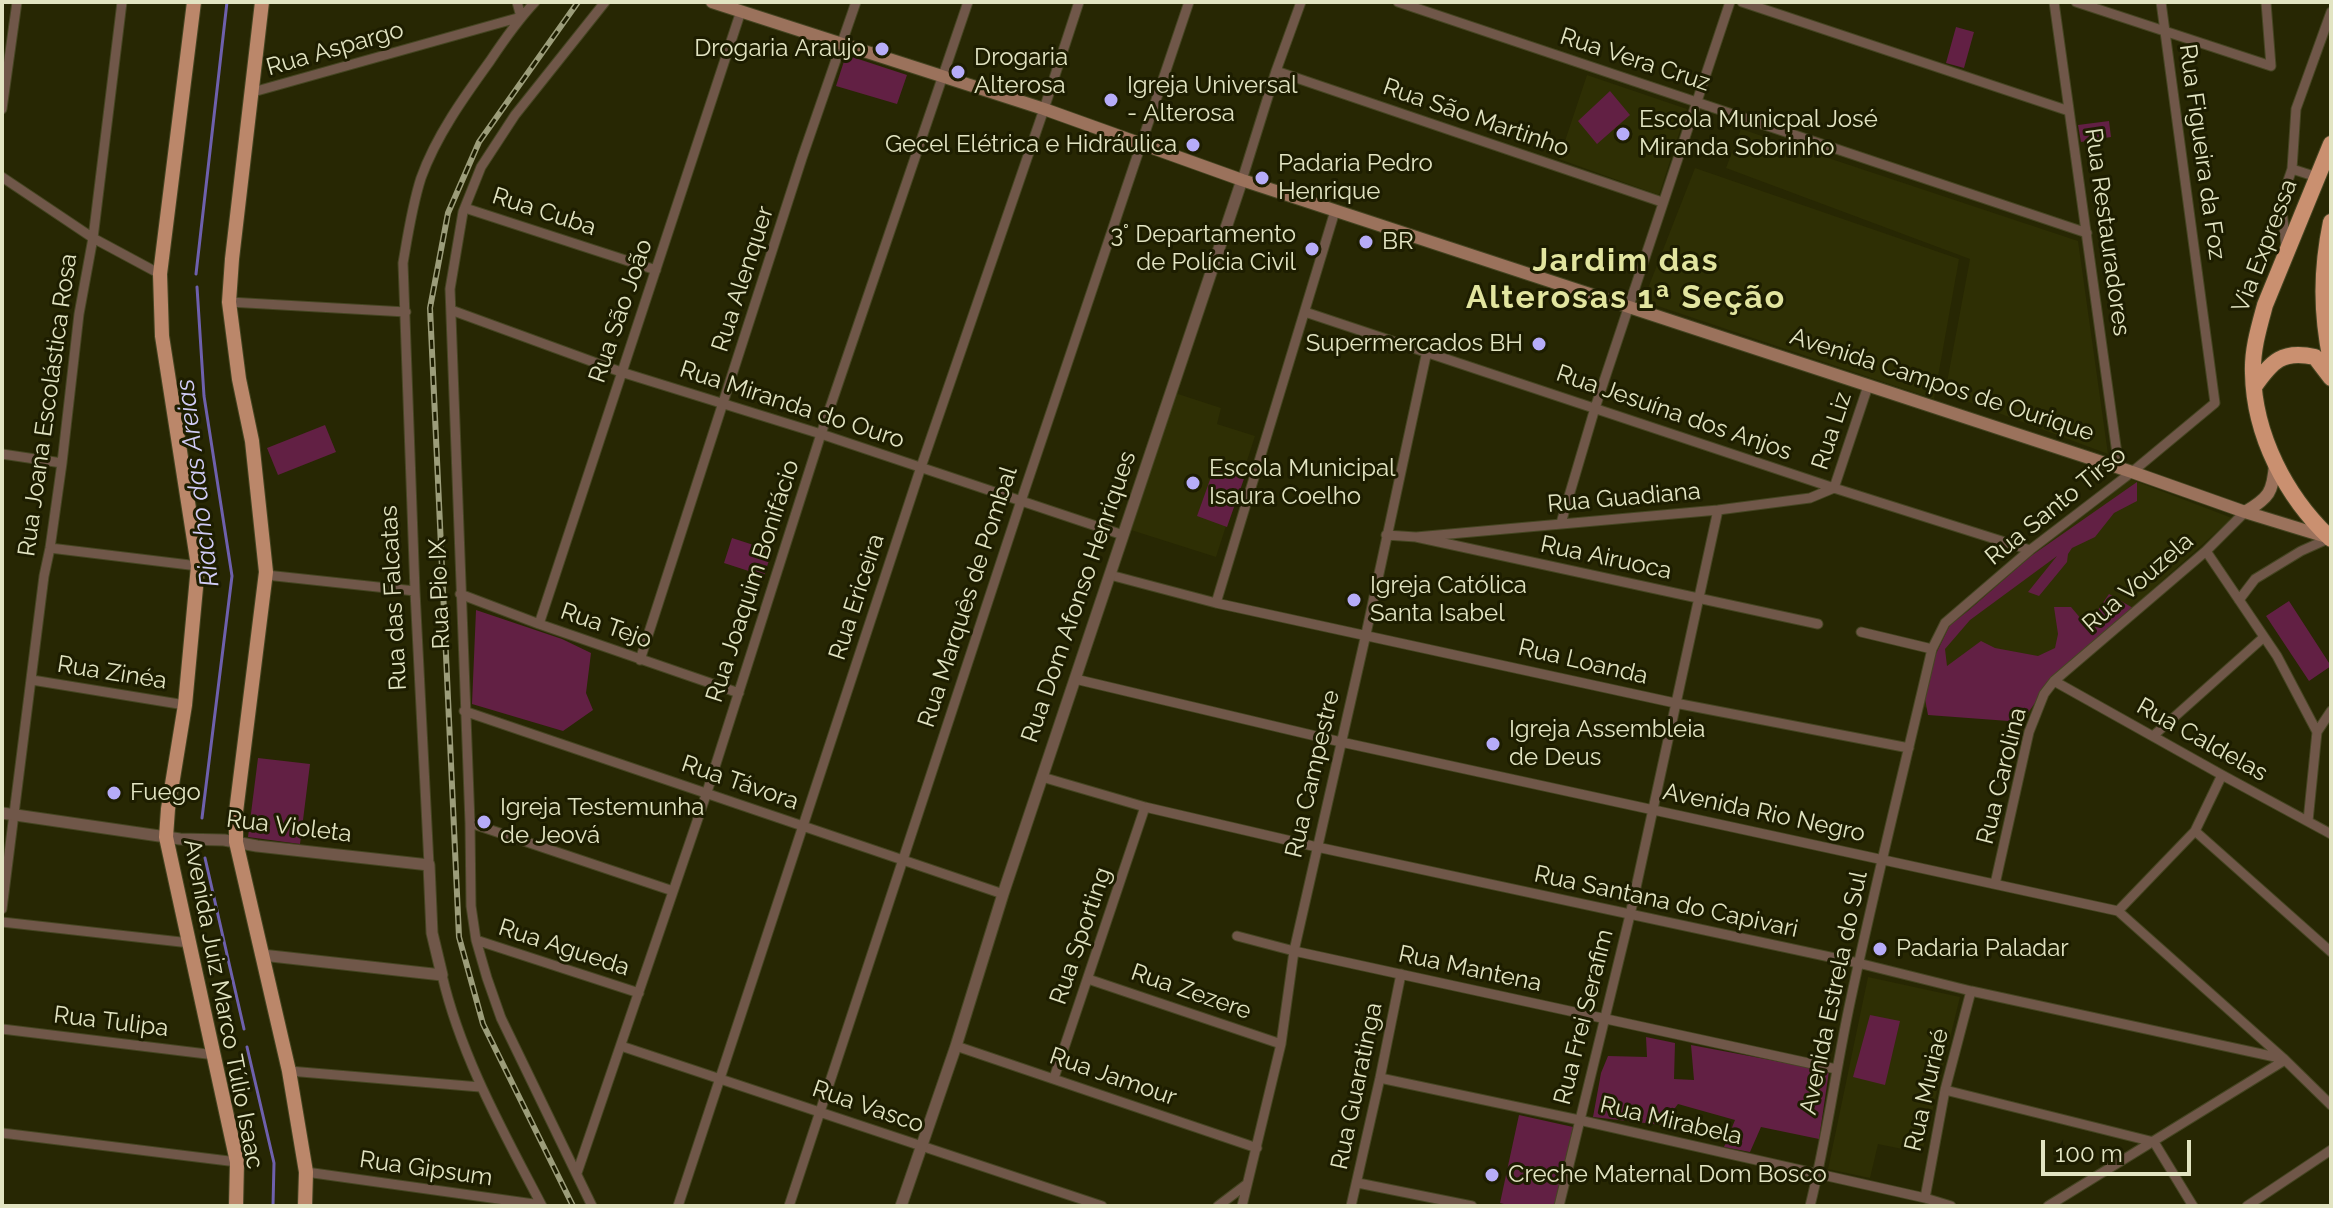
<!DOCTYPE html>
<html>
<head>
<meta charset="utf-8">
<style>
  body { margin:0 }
  #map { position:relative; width:2333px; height:1208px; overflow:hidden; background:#272703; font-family:Raleway,sans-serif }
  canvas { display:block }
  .frame { position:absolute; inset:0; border:4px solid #e2e4c2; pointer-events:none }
  .scale { position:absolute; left:2041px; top:1140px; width:150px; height:36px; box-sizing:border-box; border:4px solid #e2e4c2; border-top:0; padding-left:10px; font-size:24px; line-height:28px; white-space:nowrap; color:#e2e4c2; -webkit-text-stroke:6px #1d1d00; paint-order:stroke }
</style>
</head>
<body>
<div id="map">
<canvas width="2333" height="1208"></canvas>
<div class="frame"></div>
<div class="scale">100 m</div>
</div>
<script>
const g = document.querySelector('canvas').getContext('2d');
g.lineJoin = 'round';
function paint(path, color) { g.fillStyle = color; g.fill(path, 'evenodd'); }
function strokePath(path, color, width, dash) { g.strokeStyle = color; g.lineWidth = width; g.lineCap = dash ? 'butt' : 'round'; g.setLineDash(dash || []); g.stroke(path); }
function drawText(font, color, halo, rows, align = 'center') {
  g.font = font + ' Raleway,sans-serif'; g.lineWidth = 6; g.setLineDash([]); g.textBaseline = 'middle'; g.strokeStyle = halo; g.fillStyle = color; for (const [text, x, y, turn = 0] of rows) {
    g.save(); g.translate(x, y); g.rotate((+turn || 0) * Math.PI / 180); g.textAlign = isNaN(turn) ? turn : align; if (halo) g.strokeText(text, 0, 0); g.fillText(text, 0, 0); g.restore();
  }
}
const built = new Path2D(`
  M1587 75 1687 109 1659 195 1559 159Z
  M1741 129 2078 241 2108 454 1945 393 1970 259 1726 168Z
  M1695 168 1959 259 1934 399 1643 301Z
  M1175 393 1221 408 1217 424 1255 436 1216 557 1131 530Z
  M2130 479 2232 518 2065 668 2042 693 2024 723 1922 707 1934 650 1948 624 2003 576 2101 503Z
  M1868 977 1960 997 1922 1153 1878 1144 1870 1178 1828 1169Z`);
const green = new Path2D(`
  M1956 27 1974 32 1964 68 1946 63Z
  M846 55 907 75 897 104 836 86Z
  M1610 91 1630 115 1597 144 1578 121Z
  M2109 121 2111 137 2081 142 2078 125Z
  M325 425 336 452 278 475 267 448Z
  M1216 463 1246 473 1227 527 1197 516Z
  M2137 482V501L2114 513 2095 537 2072 548 2068 554 2067 562 2039 596 2028 592 2057 556 1970 620 1945 649 1947 666 1981 641 1995 648 2038 656 2055 648 2058 634 2054 607H2071L2087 626 2109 594 2133 608C2089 645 2054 672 2022 722L1928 715 1925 699 1934 658 1950 625 1968 611 2031 556Z
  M732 538 772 551 764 576 724 563Z
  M2289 601 2331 666 2309 681 2266 616Z
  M476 610 562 639 591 653 586 693 593 710 563 731 472 704Z
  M258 758 310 764 300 844 248 837Z
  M1870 1015 1900 1021 1885 1085 1853 1077Z
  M1646 1037 1675 1043 1674 1079 1694 1080 1691 1045 1829 1071 1819 1139 1761 1127 1750 1152 1724 1147 1735 1120 1678 1104 1662 1125 1593 1117 1601 1073 1608 1056 1647 1057Z
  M1519 1115 1573 1127 1556 1206H1512L1500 1203Z`);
const stream = new Path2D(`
  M196 274 227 2
  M197 287 204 396 232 576 202 818
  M205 858 244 1029
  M247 1047 274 1163 273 1206`);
const minor = new Path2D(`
  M1398 2 2087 233
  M1742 2 2069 111
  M2054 2 2119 468
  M2076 2 2271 66 2266 2
  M1276 71 1662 202
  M253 92 521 17 517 2
  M2 109 17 2
  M2292 169 2317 177
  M2 177 93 238 160 274
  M1242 180 1276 71 1301 2
  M465 208 656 270
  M2286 247 2281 201 2292 169 2296 109 2331 12
  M229 302 406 312
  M451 310 621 372 821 434 1123 535
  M1305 312 1834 488 2030 550
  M2 454 62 463
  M1561 523 1595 408 1730 2
  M1386 535 1416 537 1818 624
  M1416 537 1718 510 1810 498 1834 488 1868 386
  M50 548 198 566
  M2206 551 2277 656 2317 732 2308 821
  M266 575 415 591
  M1110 575 1216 603 1675 703 1909 748
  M460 594 539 624 739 693
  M2239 600 2255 579 2301 551 2330 538
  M1216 603 1335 211
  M539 624 741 11
  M1861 632 1932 649
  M640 660 802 158 856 2
  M1075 679 1341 742 2118 911 2283 1058 2331 1105
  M32 680 185 705
  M2054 681 2222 775 2331 834
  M464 711 1003 894
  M2317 732 2331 711
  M2153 736 2264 637
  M1042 777 1145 807 1317 847 1858 963 1971 991 2280 1058
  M470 823 673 891
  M2195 831 2331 952
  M429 865 415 591 403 263C408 234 412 206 421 178 436 136 464 97 490 61 504 40 518 20 535 2
  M1995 884 2029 732 2044 694 2054 681 2206 551 2245 512
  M2 909 44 576 50 548 62 463 79 314 93 238 122 2
  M2118 911 2195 831 2222 775
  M2 922 190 943
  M1237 936 1294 951 1836 1069
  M476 940 639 993
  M442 975C461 1057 503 1131 542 1206
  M1088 979 1281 1044
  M2 1029 215 1055
  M621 1046 1102 1206
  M956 1046 1257 1148
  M289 1071 480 1087
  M1054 1078 1145 807
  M1380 1078 1579 1120 1925 1198 1951 1206
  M1945 1090 2154 1142 2193 1206
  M2 1133 237 1162
  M306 1172 541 1205
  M577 1173 707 792 821 434 968 2
  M1358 1183 1472 1206
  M1925 1198 1945 1090 1971 991
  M592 1206 501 1018 487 978 476 940 471 906 470 823 450 289 463 212 481 167 515 115 605 2
  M678 1206 921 467 1044 109 1079 2
  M789 1206 1021 501 1189 2
  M1218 1206 1247 1184
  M1242 1206 1281 1044 1294 951 1366 634 1427 351
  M1351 1206 1380 1078 1401 974
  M1559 1206 1630 915 1718 510
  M1810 1206C1827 1138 1836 1067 1851 998 1876 881 1905 765 1932 649L1945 623 2030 550 2132 472 2215 403 2161 2
  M2048 1206 2285 1060
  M2247 1206 2331 1150`);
const tertiary = new Path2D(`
  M2 813 180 839 224 840 257 846 429 865 432 933 442 975 262 955
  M901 1206 956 1046 1003 894 1242 180`);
const secondary = new Path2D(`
  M712 2 1044 109 1242 180 2132 472 2245 512 2330 538
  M2245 512C2269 498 2273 492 2275 464`);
const primary = new Path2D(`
  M194 2 160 274 162 336 198 566 185 705 168 809 166 837 237 1162 236 1206
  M262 2 232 259 229 302 239 379 252 441 266 572 236 812V842L289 1071 306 1172 305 1206`);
const trunk = new Path2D(`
  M2331 144 2265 305C2259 327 2252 350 2253 373 2254 435 2286 497 2331 539
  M2331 222C2321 270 2321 313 2331 361
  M2254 387C2272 361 2282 350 2315 357L2331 378`);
const rail = new Path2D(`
  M573 1206 483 1024 459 937 430 308 448 213 479 142 578 2`);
const markers = [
  [882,49,8,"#b6acf8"],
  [958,72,8,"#b6acf8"],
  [1111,100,8,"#b6acf8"],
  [1623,134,8,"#b6acf8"],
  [1193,145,8,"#b6acf8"],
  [1262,178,8,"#b6acf8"],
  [1366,242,8,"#b6acf8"],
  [1312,249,8,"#b6acf8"],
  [1539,344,8,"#b6acf8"],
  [1193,483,8,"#b6acf8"],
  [1354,600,8,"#b6acf8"],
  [1493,744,8,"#b6acf8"],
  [114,793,8,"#b6acf8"],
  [484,822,8,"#b6acf8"],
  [1880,949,8,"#b6acf8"],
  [1492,1175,8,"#b6acf8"]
];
const streetNames = [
  ["Rua Aspargo",335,49,-16],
  ["Rua Vera Cruz",1635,60,18],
  ["Rua São Martinho",1476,118,19],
  ["Rua Figueira da Foz",2202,152,82],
  ["Rua Cuba",544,212,18],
  ["Rua Restauradores",2107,232,82],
  ["Via Expressa",2265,246,-69],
  ["Rua Alenquer",743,279,-72],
  ["Rua São João",621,311,-71],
  ["Avenida Campos de Ourique",1942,385,18],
  ["Rua Joana Escolástica Rosa",48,405,-82],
  ["Rua Miranda do Ouro",792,405,18],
  ["Rua Jesuína dos Anjos",1674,413,19],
  ["Rua Liz",1832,431,-72],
  ["Rua Guadiana",1624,498,-5],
  ["Rua Santo Tirso",2056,506,-39],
  ["Rua Airuoca",1606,558,12],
  ["Rua Joaquim Bonifácio",753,581,-72],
  ["Rua Vouzela",2138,583,-41],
  ["Rua Pio IX",440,594,-92],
  ["Rua Ericeira",857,597,-72],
  ["Rua Marquês de Pombal",968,597,-72],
  ["Rua Dom Afonso Henriques",1079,597,-71],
  ["Rua das Falcatas",394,598,-93],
  ["Rua Tejo",606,626,19],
  ["Rua Loanda",1583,662,13],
  ["Rua Zinéa",112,673,9],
  ["Rua Caldelas",2202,740,29],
  ["Rua Campestre",1313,774,-77],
  ["Rua Carolina",2002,776,-76],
  ["Rua Távora",740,783,19],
  ["Avenida Rio Negro",1764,813,12],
  ["Rua Violeta",289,827,7],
  ["Rua Santana do Capivari",1666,902,12],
  ["Rua Sporting",1081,936,-71],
  ["Rua Agueda",564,948,18],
  ["Rua Mantena",1470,969,12],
  ["Rua Zezere",1191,992,19],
  ["Avenida Estrela do Sul",1834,993,-78],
  ["Avenida Juiz Marco Túlio Isaac",223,1004,79],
  ["Rua Frei Serafim",1584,1017,-76],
  ["Rua Tulipa",111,1022,7],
  ["Rua Jamour",1113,1077,19],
  ["Rua Guaratinga",1357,1086,-78],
  ["Rua Muriaé",1927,1090,-77],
  ["Rua Vasco",868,1107,19],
  ["Rua Mirabela",1671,1121,13],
  ["Rua Gipsum",426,1169,8]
];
const poiNames = [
  ["Drogaria Araujo",866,49,"right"],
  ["Drogaria",974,58],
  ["Alterosa",974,86],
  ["Igreja Universal",1127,86],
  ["- Alterosa",1127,114],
  ["Escola Municpal José",1639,120],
  ["Miranda Sobrinho",1639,148],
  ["Gecel Elétrica e Hidráulica",1177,145,"right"],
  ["Padaria Pedro",1278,164],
  ["Henrique",1278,192],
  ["3° Departamento",1296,235,"right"],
  ["de Polícia Civil",1296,263,"right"],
  ["BR",1382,242],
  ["Supermercados BH",1523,344,"right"],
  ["Escola Municipal",1209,469],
  ["Isaura Coelho",1209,497],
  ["Igreja Católica",1370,586],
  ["Santa Isabel",1370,614],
  ["Igreja Assembleia",1509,730],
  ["de Deus",1509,758],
  ["Fuego",130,793],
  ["Igreja Testemunha",500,808],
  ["de Jeová",500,836],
  ["Padaria Paladar",1896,949],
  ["Creche Maternal Dom Bosco",1508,1175]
];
const waterNames = [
  ["Riacho das Areias",198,483,-97]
];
const districtNames = [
  ["Jardim das",1626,261],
  ["Alterosas 1ª Seção",1626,298]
];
paint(built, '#2e2f04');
paint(green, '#622044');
strokePath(stream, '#6e60ad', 3);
strokePath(minor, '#454522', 11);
strokePath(tertiary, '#454522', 13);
strokePath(secondary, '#454522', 14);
strokePath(primary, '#454522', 16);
strokePath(trunk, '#454522', 18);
strokePath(minor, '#705749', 9);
strokePath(tertiary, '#705749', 11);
strokePath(secondary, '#9b725c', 12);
strokePath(primary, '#bb876a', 14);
strokePath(trunk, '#ca9070', 16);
strokePath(rail, '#9c9d7a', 6);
strokePath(rail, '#1d1d00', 3, [9]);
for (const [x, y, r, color] of markers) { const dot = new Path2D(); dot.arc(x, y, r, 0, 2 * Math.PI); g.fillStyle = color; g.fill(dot); strokePath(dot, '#1d1d00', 3); }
drawText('24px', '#e2e4c2', '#1d1d00', streetNames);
drawText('24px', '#e2e4c2', '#1d1d00', poiNames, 'left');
drawText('italic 26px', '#d1ccf7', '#1d1d00', waterNames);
g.letterSpacing = '2px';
drawText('bold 32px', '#e2e59f', '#1d1d00', districtNames);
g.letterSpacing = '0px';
</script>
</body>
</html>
